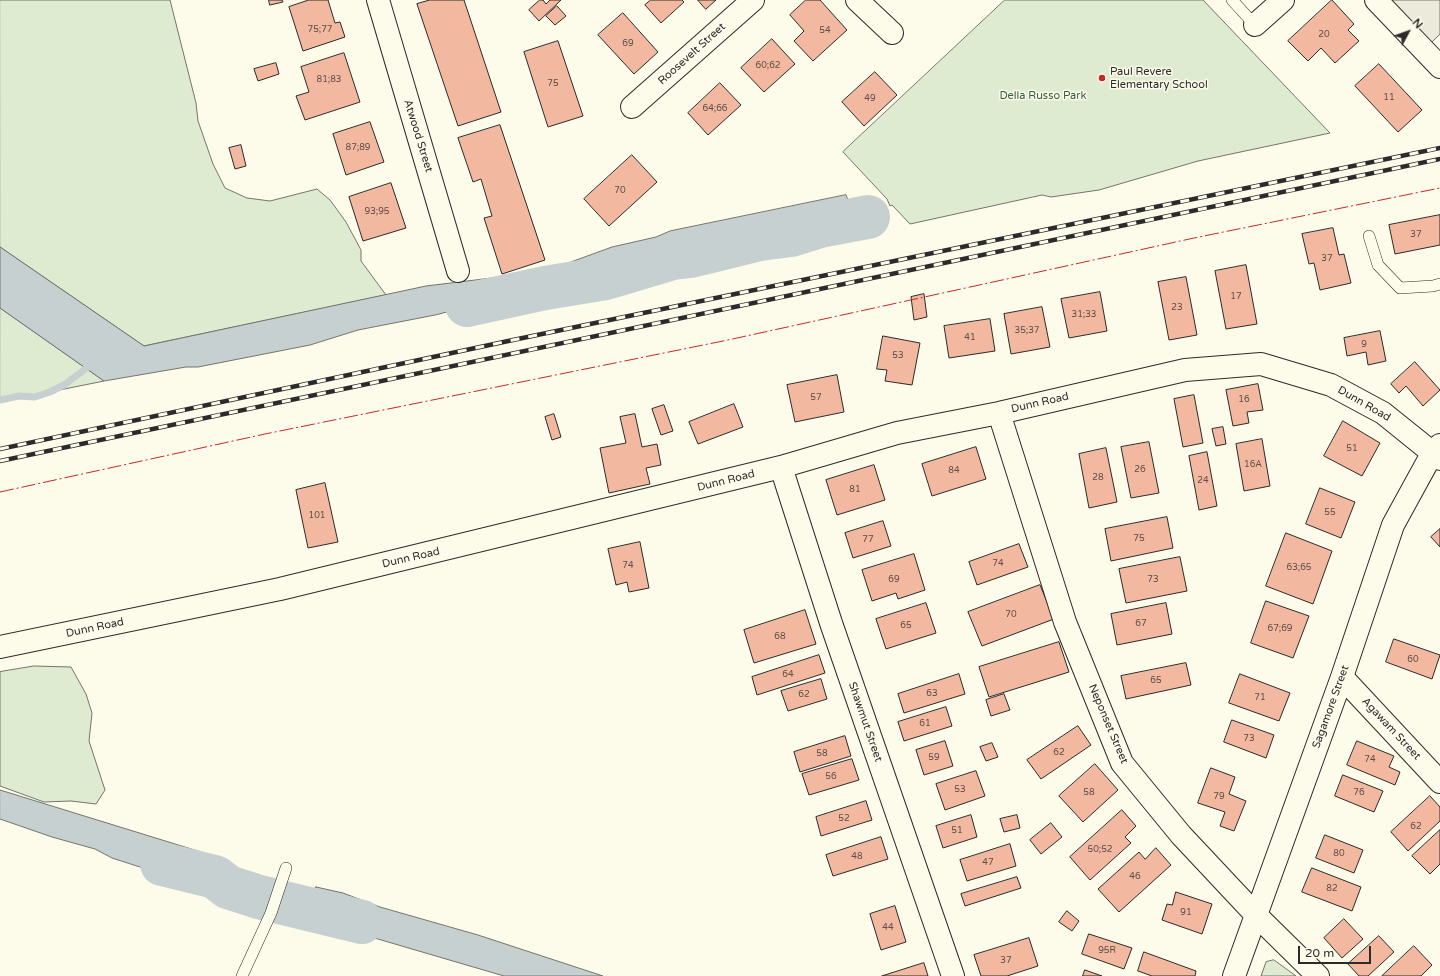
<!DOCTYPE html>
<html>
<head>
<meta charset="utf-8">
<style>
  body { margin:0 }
  #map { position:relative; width:1440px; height:976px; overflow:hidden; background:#fdfbea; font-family:"Varela Round",sans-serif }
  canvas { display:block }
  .north { position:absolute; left:1388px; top:12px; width:40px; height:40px; -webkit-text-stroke:3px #fdfbea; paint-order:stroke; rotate:49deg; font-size:11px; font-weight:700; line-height:16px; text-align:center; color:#2b2b2b }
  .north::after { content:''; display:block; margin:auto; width:14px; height:18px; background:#2b2b2b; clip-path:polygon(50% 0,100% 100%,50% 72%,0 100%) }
  .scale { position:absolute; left:1298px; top:946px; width:73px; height:18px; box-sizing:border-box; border:2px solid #2b2b2b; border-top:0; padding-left:5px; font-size:12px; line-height:14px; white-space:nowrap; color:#2b2b2b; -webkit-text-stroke:3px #fdfbea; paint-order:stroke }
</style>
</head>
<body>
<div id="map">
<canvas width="1440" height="976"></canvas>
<div class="north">N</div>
<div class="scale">20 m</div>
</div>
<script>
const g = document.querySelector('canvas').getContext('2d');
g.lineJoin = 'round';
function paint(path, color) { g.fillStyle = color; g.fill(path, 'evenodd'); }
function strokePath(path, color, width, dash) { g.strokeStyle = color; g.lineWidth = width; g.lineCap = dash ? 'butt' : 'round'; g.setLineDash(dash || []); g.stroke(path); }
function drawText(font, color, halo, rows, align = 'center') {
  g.font = font + ' "Varela Round",sans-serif'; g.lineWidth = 3; g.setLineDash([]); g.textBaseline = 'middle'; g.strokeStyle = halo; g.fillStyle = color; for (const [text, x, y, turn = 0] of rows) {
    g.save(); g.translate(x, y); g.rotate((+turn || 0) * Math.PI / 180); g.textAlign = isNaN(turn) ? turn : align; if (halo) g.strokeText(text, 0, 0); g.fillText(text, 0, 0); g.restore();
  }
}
const green = new Path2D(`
  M0 0H170L196 103 198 121 213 164 225 188 247 198 270 201 317 189 330 200 346 222 361 250V261L386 295 144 346 0 247Z
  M1005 0H1203L1330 133 1198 161 1099 190 1051 197 1042 195 910 224 892 205 890 206 887 199 843 152Z
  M0 308 104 381 0 402Z
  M34 666 71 667 86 694 92 713 89 741 105 790 96 804 71 801 44 802 0 786V672Z
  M1274 960 1296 976H1261L1266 962Z`);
const parking = new Path2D(`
  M1391 0H1440V34L1432 42Z`);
const water = new Path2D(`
  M846 195 854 215C824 222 795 230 764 233L649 265 611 271 435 315 358 330 310 345 198 367H186L104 381 0 308V247L144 346 426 286 508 276 568 263 612 247 656 237 670 231Z
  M0 790 227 860 230 870 228 878 215 883 143 868 112 858 95 849 52 837 0 819Z
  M316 887 343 893 380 907 478 935 603 976H504L354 932 304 913C300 900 307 895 316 887Z`);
const stream = new Path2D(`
  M0 400 19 396 35 397 50 392 64 385 88 367`);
const river = new Path2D(`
  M467 305 545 288 606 278 673 258 691 256 760 239 791 235 820 226 868 217
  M162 864 215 877 228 887 259 897 362 922`);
const building = new Path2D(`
  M269 0H282L283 2 270 5Z
  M309 0H328L335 23 340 22 345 37 303 51 289 7Z
  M430 0H464L501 112 458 126 417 4Z
  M540 0H543L546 4 550 0H561L539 21 529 10Z
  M651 0H682L684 2 661 23 645 5Z
  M698 0H716L706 9Z
  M806 0H820L847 30 813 61 794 41 804 31 790 15Z
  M1332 0 1354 24 1348 30 1359 41 1335 63 1321 48 1308 61 1288 41Z
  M557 6 566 16 555 25 546 16Z
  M623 13 658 52 634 74 598 35Z
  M772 39 795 64 764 92 741 68Z
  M558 41 583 116 548 127 524 52Z
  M344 53 360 102 305 120 296 96 309 92 301 67Z
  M276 63 279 74 258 81 254 69Z
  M1379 64 1422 110 1398 132 1355 86Z
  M875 72 897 95 864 126 842 102Z
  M720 83 741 105 708 135 688 113Z
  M370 122 384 162 346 175 333 134Z
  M500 125 545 260 502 274 484 218 492 216 481 179 473 182 458 138Z
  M241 145 246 166 235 169 229 148Z
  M632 155 657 182 609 226 584 199Z
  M391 183 406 228 363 241 349 197Z
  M1440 215V245L1395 254 1389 225Z
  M1333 228 1339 255 1344 254 1351 283 1320 290 1314 263 1309 264 1302 234Z
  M1246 265 1257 324 1226 329 1215 271Z
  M1186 277 1197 335 1169 340 1158 282Z
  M1100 292 1107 331 1069 338 1061 299Z
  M924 294 927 317 914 320 911 297Z
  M1042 307 1050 347 1011 354 1004 314Z
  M990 319 995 351 949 358 944 326Z
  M1380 331 1386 361 1368 365 1366 352 1347 356 1344 338Z
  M883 336 920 343 912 385 885 381 887 370 877 369Z
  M1415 362 1440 390 1423 406 1406 386 1399 393 1391 384Z
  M837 375 844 412 795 422 787 385Z
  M1258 384 1263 410 1247 412 1249 423 1233 426 1226 390Z
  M1194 395 1203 443 1183 447 1174 399Z
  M734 404 743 427 698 444 689 422Z
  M664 405 673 431 661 435 652 409Z
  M554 414 561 437 552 440 545 417Z
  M635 414 642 447 657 444 661 465 646 468 650 484 609 493 600 448 626 443 620 417Z
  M1343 421 1380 443 1362 476 1324 456Z
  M1223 427 1226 444 1216 446 1212 429Z
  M1262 439 1270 486 1244 491 1236 444Z
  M1149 442 1159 493 1131 498 1121 447Z
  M976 447 986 479 932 496 922 464Z
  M1106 448 1117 502 1089 508 1079 454Z
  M1207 452 1217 506 1199 510 1189 456Z
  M874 465 885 500 837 515 826 480Z
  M325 483 338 542 308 548 296 490Z
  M1320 488 1355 502 1341 538 1306 524Z
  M1167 517 1173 548 1111 561 1105 529Z
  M883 521 891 546 853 558 845 533Z
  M1440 529V547L1431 537Z
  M1286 533 1332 551 1313 604 1266 586Z
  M640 542 649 588 629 592 627 582 616 585 608 549Z
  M1019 544 1028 567 977 585 969 562Z
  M914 554 925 590 898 599 896 593 872 601 862 570Z
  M1180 557 1187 591 1126 603 1119 569Z
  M1040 585 1054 619 982 646 968 612Z
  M1266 601 1309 616 1293 658 1251 643Z
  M926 603 936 633 886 649 876 619Z
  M1166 603 1172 634 1117 645 1111 614Z
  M805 610 816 644 754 663 744 630Z
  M1394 639 1440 655 1432 679 1386 662Z
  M1059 642 1069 672 989 697 979 667Z
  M819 655 825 673 757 695 752 677Z
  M1186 663 1191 685 1126 699 1121 676Z
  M959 674 965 694 904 713 898 694Z
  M1240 674 1290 693 1279 721 1229 703Z
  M821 679 827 699 788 711 781 691Z
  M1004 694 1010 710 991 716 986 700Z
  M946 707 952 726 904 741 898 722Z
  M1232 720 1274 735 1266 758 1224 742Z
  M1078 726 1091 745 1041 779 1027 760Z
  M845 736 851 756 800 772 794 752Z
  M945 741 953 766 924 775 916 750Z
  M1357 741 1394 756 1389 767 1400 772 1395 785 1347 765Z
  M992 743 998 757 986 761 980 747Z
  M852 759 859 780 809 795 802 774Z
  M1095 764 1118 790 1083 822 1059 796Z
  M1211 768 1235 777 1229 794 1246 801 1234 831 1220 826 1225 812 1198 803Z
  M976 771 985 796 945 810 936 784Z
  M1343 775 1383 791 1374 812 1335 796Z
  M1430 796 1440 807V821L1408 851 1391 832Z
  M866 801 872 820 821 836 816 817Z
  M1122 810 1136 826 1125 837 1131 843 1090 880 1070 857Z
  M971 815 977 837 943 848 936 826Z
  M1017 815 1020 828 1004 832 1000 819Z
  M1051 823 1062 837 1041 854 1030 840Z
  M1440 830V864L1430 874 1412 856Z
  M1325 835 1363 850 1354 873 1316 858Z
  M881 837 888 859 833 876 826 855Z
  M1010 844 1016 866 967 881 960 860Z
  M1156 848 1171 865 1119 912 1098 889 1139 852 1145 859Z
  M1312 868 1361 887 1352 911 1302 892Z
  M1017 877 1021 888 965 906 961 894Z
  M1176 892 1212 904 1202 934 1162 920 1167 904 1172 905Z
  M895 906 906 942 881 950 870 914Z
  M1067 911 1079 921 1072 931 1059 922Z
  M1344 919 1363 939 1342 958 1324 938Z
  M1089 934 1132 948 1124 969 1082 954Z
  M1379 936 1394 952 1368 976H1359L1348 964Z
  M1029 938 1038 966 1007 976H981L974 955Z
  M1414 946 1432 965 1421 976H1382Z
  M1144 952 1196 971 1195 976H1152L1138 971Z
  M924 963 928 976H882Z
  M1085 970 1102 976H1083Z`);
const service = new Path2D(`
  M1232 0 1255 25
  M1369 236 1378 265 1400 288 1433 286 1440 284
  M242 976 271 913 286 868`);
const minor = new Path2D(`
  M378 0 458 271
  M857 0 892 33
  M1376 0 1440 67
  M1255 25 1283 0
  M632 107 753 0
  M999 413 1065 622 1122 763 1181 835 1257 916 1318 976
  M781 467 831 623 953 976
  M0 647 280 589 781 467 897 433 999 413 1185 370 1261 364 1331 385 1383 413 1440 459
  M1342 677 1440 782
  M1234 976 1342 677 1393 525 1433 452 1440 445`);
const rail = new Path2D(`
  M0 449 513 340 1440 148
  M0 461 1440 159`);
const power = new Path2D(`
  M0 492 265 434 728 340 1194 238 1440 188`);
const markers = [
  [1102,78,4,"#c62828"]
];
const numberNames = [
  ["75;77",320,30],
  ["54",825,31],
  ["20",1324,35],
  ["69",628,44],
  ["60;62",768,66],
  ["81;83",329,80],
  ["75",553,84],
  ["11",1389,98],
  ["49",870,99],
  ["64;66",715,109],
  ["87;89",358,148],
  ["70",620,191],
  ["93;95",377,212],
  ["37",1416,235],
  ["37",1327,259],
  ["17",1236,297],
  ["23",1177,308],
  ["31;33",1084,315],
  ["35;37",1027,331],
  ["41",970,338],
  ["9",1364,345],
  ["53",898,356],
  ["57",816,398],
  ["16",1244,400],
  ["51",1352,449],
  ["16A",1253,465],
  ["26",1140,470],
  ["84",954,471],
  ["28",1098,478],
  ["24",1203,481],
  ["81",855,490],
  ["55",1330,513],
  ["101",317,516],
  ["75",1139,539],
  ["77",868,540],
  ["74",998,564],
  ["74",628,566],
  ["63;65",1299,568],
  ["69",894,580],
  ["73",1153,580],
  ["70",1011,615],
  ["67",1141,624],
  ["65",906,626],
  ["67;69",1280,629],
  ["68",780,637],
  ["60",1413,660],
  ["64",788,675],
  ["65",1156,681],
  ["63",932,694],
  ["62",804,695],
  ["71",1260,698],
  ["61",925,724],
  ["73",1249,739],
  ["62",1059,753],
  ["58",822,754],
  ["59",934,758],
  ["74",1370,760],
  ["56",831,777],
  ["53",960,790],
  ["58",1089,793],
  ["76",1359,793],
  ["79",1219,797],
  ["52",844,819],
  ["62",1416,827],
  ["51",957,831],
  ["50;52",1100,850],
  ["80",1339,854],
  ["48",857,857],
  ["47",988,863],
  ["46",1135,877],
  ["82",1332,889],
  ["91",1186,913],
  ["44",888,928],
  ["95R",1107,951],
  ["37",1006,961]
];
const streetNames = [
  ["Roosevelt Street",692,54,-42],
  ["Atwood Street",418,136,73],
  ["Dunn Road",1040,403,-13],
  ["Dunn Road",1364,404,30],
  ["Dunn Road",726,481,-14],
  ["Dunn Road",411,558,-13],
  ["Dunn Road",95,628,-12],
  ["Sagamore Street",1331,707,-70],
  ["Shawmut Street",865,722,71],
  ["Neponset Street",1108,724,67],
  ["Agawam Street",1391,729,47]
];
const poiNames = [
  ["Paul Revere",1110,72],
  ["Elementary School",1110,85]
];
const parkNames = [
  ["Della Russo Park",1043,96]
];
paint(green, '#deebd1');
strokePath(green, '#74746e', 1);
paint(parking, '#eceadb');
strokePath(parking, '#74746e', 1);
paint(water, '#c7d0d0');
strokePath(water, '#74746e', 1);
strokePath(stream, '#c7d0d0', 7);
strokePath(river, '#c7d0d0', 44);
paint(building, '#f2b8a0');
strokePath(building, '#2b2b2b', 1);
strokePath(service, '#2b2b2b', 12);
strokePath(minor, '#2b2b2b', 24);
strokePath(service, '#fdfbea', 11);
strokePath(minor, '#fdfbea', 22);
strokePath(rail, '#2b2b2b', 4.5);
strokePath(rail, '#fdfbea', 3, [9]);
strokePath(power, '#c62828', 1, [14, 3, 2, 3]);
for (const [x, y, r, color] of markers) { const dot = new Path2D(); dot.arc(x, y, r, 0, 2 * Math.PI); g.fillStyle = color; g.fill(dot); strokePath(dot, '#fdfbea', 1.5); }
drawText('9px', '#5d4e48', null, numberNames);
drawText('11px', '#2b2b2b', '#fdfbea', streetNames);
drawText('11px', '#2b2b2b', '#fdfbea', poiNames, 'left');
drawText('11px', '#34623c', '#fdfbea', parkNames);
</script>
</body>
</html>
